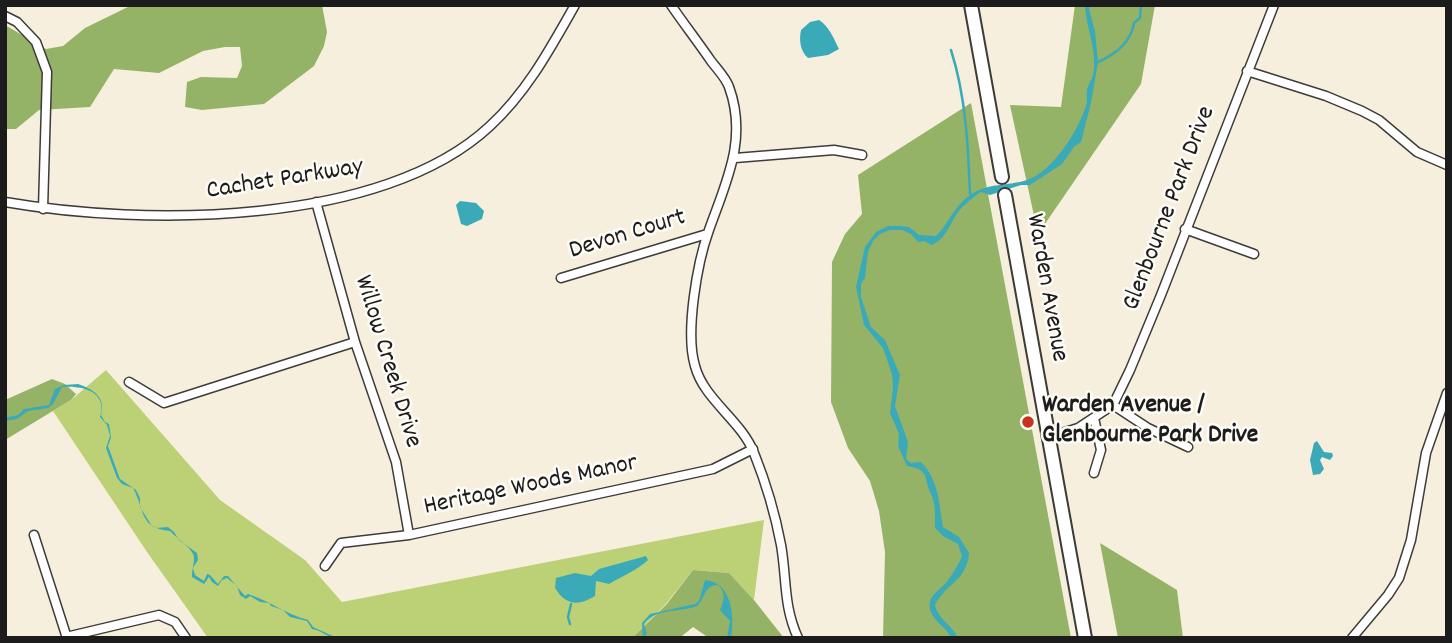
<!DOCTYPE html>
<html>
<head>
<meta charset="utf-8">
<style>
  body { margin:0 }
  #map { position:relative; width:1452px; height:643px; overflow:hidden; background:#f7efdd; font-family:Dekko,sans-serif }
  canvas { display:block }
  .frame { position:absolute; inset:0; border:7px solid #1c1c1c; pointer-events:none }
</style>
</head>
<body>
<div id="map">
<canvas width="1452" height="643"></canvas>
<div class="frame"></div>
</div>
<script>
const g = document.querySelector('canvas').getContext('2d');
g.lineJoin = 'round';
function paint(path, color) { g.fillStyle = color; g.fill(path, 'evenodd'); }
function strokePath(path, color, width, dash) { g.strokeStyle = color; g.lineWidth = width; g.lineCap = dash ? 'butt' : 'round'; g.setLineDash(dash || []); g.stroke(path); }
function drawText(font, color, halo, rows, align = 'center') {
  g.font = font + ' Dekko,sans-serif'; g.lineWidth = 5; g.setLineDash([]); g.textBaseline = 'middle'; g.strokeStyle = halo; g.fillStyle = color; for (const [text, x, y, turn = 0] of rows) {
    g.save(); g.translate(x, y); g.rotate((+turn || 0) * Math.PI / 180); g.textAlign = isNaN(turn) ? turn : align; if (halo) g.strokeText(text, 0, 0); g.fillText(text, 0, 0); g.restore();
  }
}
const green = new Path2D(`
  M106 370 220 500 305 560 342 602 764 520 754 600 729 573 693 570 665 605 632 638H208L147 552 53 411 71 400Z`);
const forest = new Path2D(`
  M132 5H322L327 32 324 46 314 66 264 104 202 110 185 107 187 82 201 77 237 78 242 66 240 47H225L203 51 159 73 114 69 90 107 39 110 16 129H5V25L46 49 63 46 85 28Z
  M1075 5H1155L1141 84 1038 234 1010 105 1061 107Z
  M971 103 1071 638H883L885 552 879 511 870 481 848 448 831 402 832 262 845 234 862 214 858 175Z
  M52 379 65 384 76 394 71 400 5 440V400Z
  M1100 543 1177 590 1183 638H1118Z
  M693 570 729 573 754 600 784 638H709L693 627 682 636 683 638H632L666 605Z`);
const water = new Path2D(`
  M1085 5H1090L1089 9 1095 31 1098 62 1091 103 1081 142 1074 147 1062 164 1030 185H1021L990 195 981 192C974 196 960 208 956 215 949 226 945 240 931 245L925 241 918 242 911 234 902 230H890L880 234 873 241 868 252 865 278 861 284V297L871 327 885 340 900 375 895 406 908 442 906 459 911 463 921 462C939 480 939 504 943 527L959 537 969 553C967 581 946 583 935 605 938 619 952 625 958 638H951C946 626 935 623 931 612 925 595 941 591 948 580 952 575 960 562 962 556L958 544 943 536 935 528C935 515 936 505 931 494 923 478 931 470 907 466L898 446 899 434 890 413 893 388 892 374 883 348 864 325 856 287 865 247 876 232 888 226H899L909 227 919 235 936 236C949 223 954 206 970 195 986 183 1009 186 1027 180 1053 171 1078 131 1086 106 1088 101 1086 95 1087 90 1088 84 1092 80 1093 75 1098 52 1086 28 1085 5Z
  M819 20C829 26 834 39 839 49L828 55 808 58C800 51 799 40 801 30L810 22Z
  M460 201 476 203 484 211 482 219 467 226 461 224 456 205Z
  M78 384C93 389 106 397 101 415L105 422 109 424 111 438 108 446 120 479 136 490 140 498V507L152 526 156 528 168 527 174 532 179 540 197 553 198 560 193 568 195 575 204 581 207 574 210 575 218 584 224 576H228L245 596 248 594C270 601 286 614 308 620L313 627 337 638C328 638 321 630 312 629L307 621 290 617 283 610 271 606 269 603 260 602 250 596 246 599 240 595 237 586 227 578 222 580 218 586 212 582 209 577 204 584 192 577C192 569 194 565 194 558 195 550 176 538 170 531 139 528 145 510 133 488L122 484 117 478 106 448 110 436 107 425 100 417C108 392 83 385 62 387L53 404 48 408 28 411 17 419 5 421V418L18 415 24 409 49 405 55 389 64 385Z
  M1317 441 1324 452 1332 453 1333 456 1330 460 1322 457 1320 460 1324 469 1320 474 1313 475 1310 460 1314 443Z
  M646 556 648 560C639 569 621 577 609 584L596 581 595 596C579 606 566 606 555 588L556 578 575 573 591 576 599 569Z
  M705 580C732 582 735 617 731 638H727L730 621 720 610C724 601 726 592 718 585 704 585 706 597 697 606 680 613 656 607 644 624L647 634 643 638 642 623 650 614 695 604 699 601Z`);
const stream = new Path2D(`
  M951 50C966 97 968 145 970 194
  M1098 62C1116 54 1131 42 1134 23L1140 18 1141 5
  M570 624 568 617 571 604`);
const street = new Path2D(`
  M671 5C684 24 698 42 711 61 717 69 726 78 729 87 748 139 726 182 709 230 697 263 685 333 695 366 704 400 741 420 754 453 766 483 775 513 781 545 787 579 783 605 798 638
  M5 16 17 22 36 42 47 72 43 209
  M1247 71 1326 96 1362 111 1379 120 1417 152 1447 165
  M735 158 834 150 862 155
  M5 202C143 226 382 227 490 126 527 92 550 49 575 5
  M316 202 355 342 396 462 409 535
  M1185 229 1254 254
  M561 278 707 234
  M129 382 164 403 355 342
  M1113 405 1148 428 1188 447
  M1049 437 1078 428 1113 405 1130 370 1161 295 1274 5
  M1094 473 1101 450 1094 418
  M34 535 67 638
  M325 566 341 543 409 535 713 469 753 449
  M66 637 159 615 175 622 186 638
  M1352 638 1388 595 1399 578 1411 540 1426 453 1447 393`);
const primary = new Path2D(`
  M971 5 1002 177
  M1005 195 1085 638`);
const markers = [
  [1028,422,7,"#c8321e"]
];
const streetNames = [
  ["Cachet Parkway",285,181,-9],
  ["Glenbourne Park Drive",1171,209,-69],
  ["Devon Court",628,236,-17],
  ["Warden Avenue",1045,288,80],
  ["Willow Creek Drive",386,362,73],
  ["Heritage Woods Manor",531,487,-12]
];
const poiNames = [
  ["Warden Avenue /",1042,407],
  ["Glenbourne Park Drive",1042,437]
];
paint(green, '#bcd175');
paint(forest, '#95b366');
paint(water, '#3aaab8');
strokePath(stream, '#3aaab8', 2.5);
strokePath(street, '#3d3c39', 11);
strokePath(primary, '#3d3c39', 16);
strokePath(street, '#fff', 8);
strokePath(primary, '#fff', 12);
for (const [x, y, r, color] of markers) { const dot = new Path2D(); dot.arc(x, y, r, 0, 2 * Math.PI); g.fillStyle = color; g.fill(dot); strokePath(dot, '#fdfcf7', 2.5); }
drawText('26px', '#1c1c1c', '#fdfcf7', streetNames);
drawText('bold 26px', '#1c1c1c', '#fdfcf7', poiNames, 'left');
</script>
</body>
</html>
